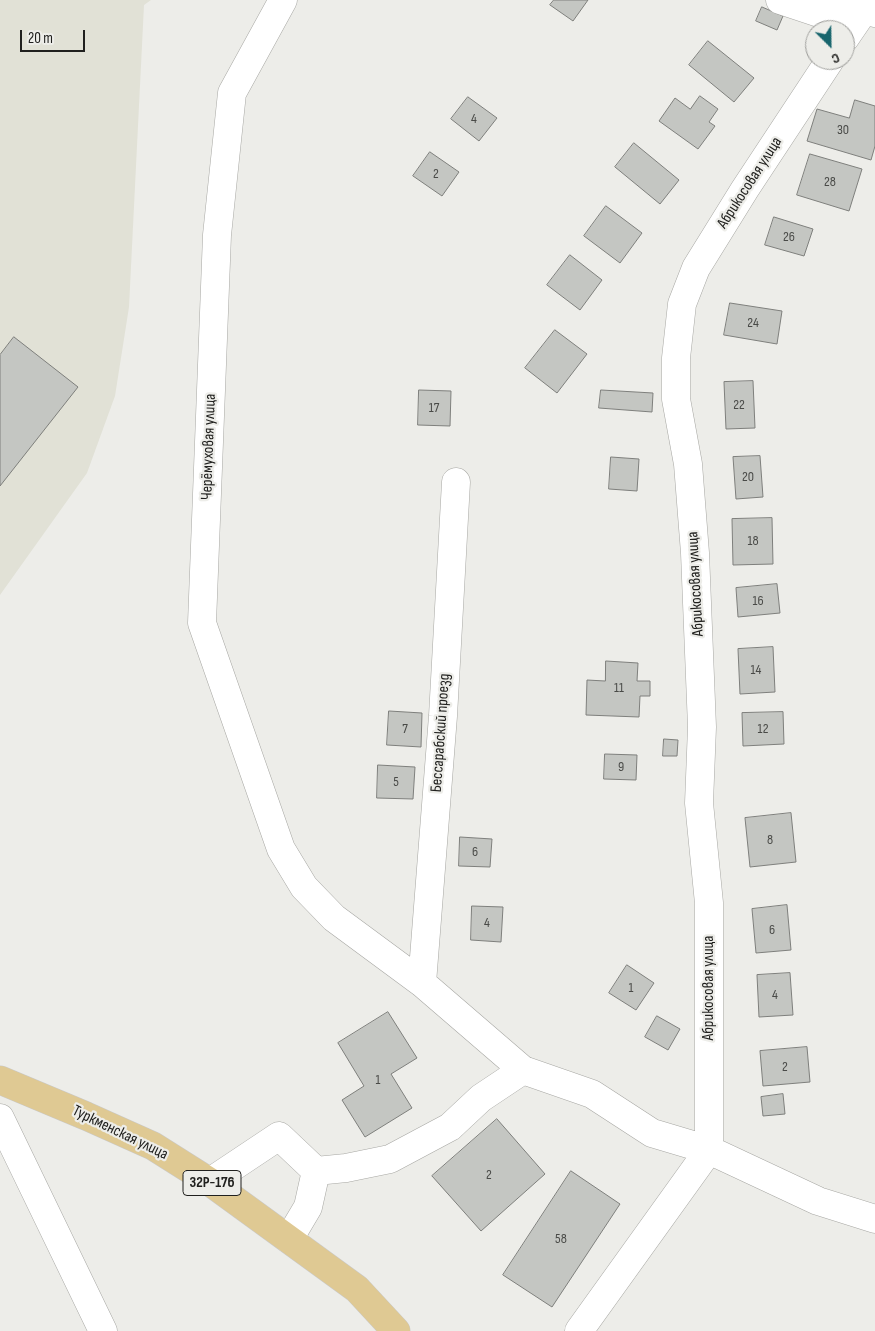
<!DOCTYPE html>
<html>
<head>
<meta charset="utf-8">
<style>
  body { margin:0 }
  #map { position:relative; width:875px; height:1331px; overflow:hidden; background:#edede9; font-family:"Sofia Sans Condensed",sans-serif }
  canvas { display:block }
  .north { position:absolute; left:805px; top:20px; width:50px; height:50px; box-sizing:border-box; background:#edede9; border:1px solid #9b9b98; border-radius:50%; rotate:157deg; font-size:14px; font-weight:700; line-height:20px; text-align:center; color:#20201e }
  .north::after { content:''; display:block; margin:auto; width:18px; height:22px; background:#18656d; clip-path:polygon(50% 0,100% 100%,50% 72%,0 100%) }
  .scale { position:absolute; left:20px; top:30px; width:65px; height:22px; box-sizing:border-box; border:2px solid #20201e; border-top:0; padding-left:6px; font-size:15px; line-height:18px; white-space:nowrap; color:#20201e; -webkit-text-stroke:4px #edede9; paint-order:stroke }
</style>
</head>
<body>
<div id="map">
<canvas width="875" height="1331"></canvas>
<div class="north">С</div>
<div class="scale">20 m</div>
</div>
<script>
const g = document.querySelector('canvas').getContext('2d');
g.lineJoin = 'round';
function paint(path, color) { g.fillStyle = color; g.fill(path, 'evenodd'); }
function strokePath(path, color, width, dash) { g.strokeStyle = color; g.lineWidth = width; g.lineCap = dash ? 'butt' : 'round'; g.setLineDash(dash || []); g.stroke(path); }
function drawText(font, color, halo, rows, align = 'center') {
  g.font = font + ' "Sofia Sans Condensed",sans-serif'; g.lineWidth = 4.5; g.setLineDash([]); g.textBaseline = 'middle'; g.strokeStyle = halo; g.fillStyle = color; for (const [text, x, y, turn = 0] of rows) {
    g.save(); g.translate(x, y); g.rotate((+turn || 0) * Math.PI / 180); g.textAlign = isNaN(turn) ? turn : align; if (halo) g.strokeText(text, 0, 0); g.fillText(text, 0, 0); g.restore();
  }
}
const built = new Path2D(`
  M0 0H151L144 5 129 307 115 396 87 473 0 595Z`);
const building = new Path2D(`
  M554 0H588L573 21 550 5Z
  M762 7 783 16 777 30 756 21Z
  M708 41 754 78 734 102 689 65Z
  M700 96 718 109 709 122 715 126 698 149 659 121 675 98 690 109Z
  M468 97 497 118 479 141 451 119Z
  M855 100 875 106V146L871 160 807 141 817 109 849 118Z
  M634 143 679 180 660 204 615 167Z
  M430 152 459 172 442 196 413 176Z
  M810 154 862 169 849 211 797 195Z
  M606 206 642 233 620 263 584 236Z
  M774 217 813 229 804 256 765 245Z
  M570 255 602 280 580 310 547 285Z
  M730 303 782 311 777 344 724 335Z
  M555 330 587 354 557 393 525 368Z
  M14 337 78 387 0 486V355Z
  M753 381 755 428 726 429 724 382Z
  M419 390 451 391 450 426 418 425Z
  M601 390 653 393 652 412 599 408Z
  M760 456 763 497 736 499 733 457Z
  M611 457 639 459 637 491 609 489Z
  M772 518 773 564 733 565 732 519Z
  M777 584 780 613 738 617 736 588Z
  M773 647 775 692 740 694 738 649Z
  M606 661 638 663 637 681H650V696H640L639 717 586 715 587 680 605 681Z
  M389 711 422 713 421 747 387 745Z
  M783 712 784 744 743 746 742 713Z
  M664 739 678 740 677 756H663Z
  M605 754 637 755 636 780 604 779Z
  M378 765 415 767 413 799 377 798Z
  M791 813 796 862 750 867 745 818Z
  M460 837 492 839 490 867 459 866Z
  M787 905 791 950 756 953 752 909Z
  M472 906 503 907 501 942 471 940Z
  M627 965 654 983 636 1010 609 993Z
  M790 973 793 1015 759 1017 757 975Z
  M388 1012 417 1058 391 1074 412 1108 365 1137 342 1100 364 1086 338 1043Z
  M657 1016 680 1029 668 1050 645 1037Z
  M807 1047 810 1082 763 1086 760 1051Z
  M783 1094 785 1114 763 1116 761 1097Z
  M497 1119 545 1174 481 1231 432 1176Z
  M571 1171 620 1204 552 1307 503 1275Z`);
const minor = new Path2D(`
  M283 0 232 93 217 235 202 623 281 849 304 887 334 918 422 983 523 1070 592 1094 652 1133 709 1150 818 1201 875 1219
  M780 0 822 14 864 10 875 13
  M845 38 871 0
  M422 983 443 716 456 482
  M0 1118 103 1331
  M316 1171 346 1168 390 1159 450 1127 481 1098 523 1070
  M210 1182 279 1136 316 1171 308 1207 289 1239
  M579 1331 709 1150V903L699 803 702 727 695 553 688 464 676 399V358L682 304 696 268 745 189 830 60`);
const major = new Path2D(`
  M0 1080 86 1116 153 1146 210 1182 357 1289 396 1331`);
const numberNames = [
  ["4",474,119],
  ["30",843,130],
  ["2",436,174],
  ["28",830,182],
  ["26",789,237],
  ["24",753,323],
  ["22",739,405],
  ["17",434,408],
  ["20",748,477],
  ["18",753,541],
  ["16",758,601],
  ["14",756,670],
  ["11",619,688],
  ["7",405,729],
  ["12",763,729],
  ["9",621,767],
  ["5",396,782],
  ["8",770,840],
  ["6",475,852],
  ["4",487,923],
  ["6",772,930],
  ["1",631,988],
  ["4",775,995],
  ["2",785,1067],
  ["1",378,1080],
  ["2",489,1175],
  ["58",561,1239]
];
const shields = [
  [212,1183,58]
];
const shieldNames = [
  ["32Р-176",212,1183]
];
const streetNames = [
  ["Абрикосовая улица",750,183,-57],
  ["Черёмуховая улица",209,447,-88],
  ["Абрикосовая улица",696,584,-93],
  ["Бессарабский проезд",441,733,-86],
  ["Абрикосовая улица",709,988,-90],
  ["Туркменская улица",120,1133,26]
];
paint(built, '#e1e1d6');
paint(building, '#c4c6c2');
strokePath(building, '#7e7f7c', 1);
strokePath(minor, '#a7a7a3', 29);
strokePath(major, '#c9c9c9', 29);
strokePath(minor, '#fff', 28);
strokePath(major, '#dfc993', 28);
drawText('14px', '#494a47', null, numberNames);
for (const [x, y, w] of shields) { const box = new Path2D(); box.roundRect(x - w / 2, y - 12.5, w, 25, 4); g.fillStyle = '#edede9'; g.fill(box); strokePath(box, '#20201e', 1); }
drawText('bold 15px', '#20201e', null, shieldNames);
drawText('16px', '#20201e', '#edede9', streetNames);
</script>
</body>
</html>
